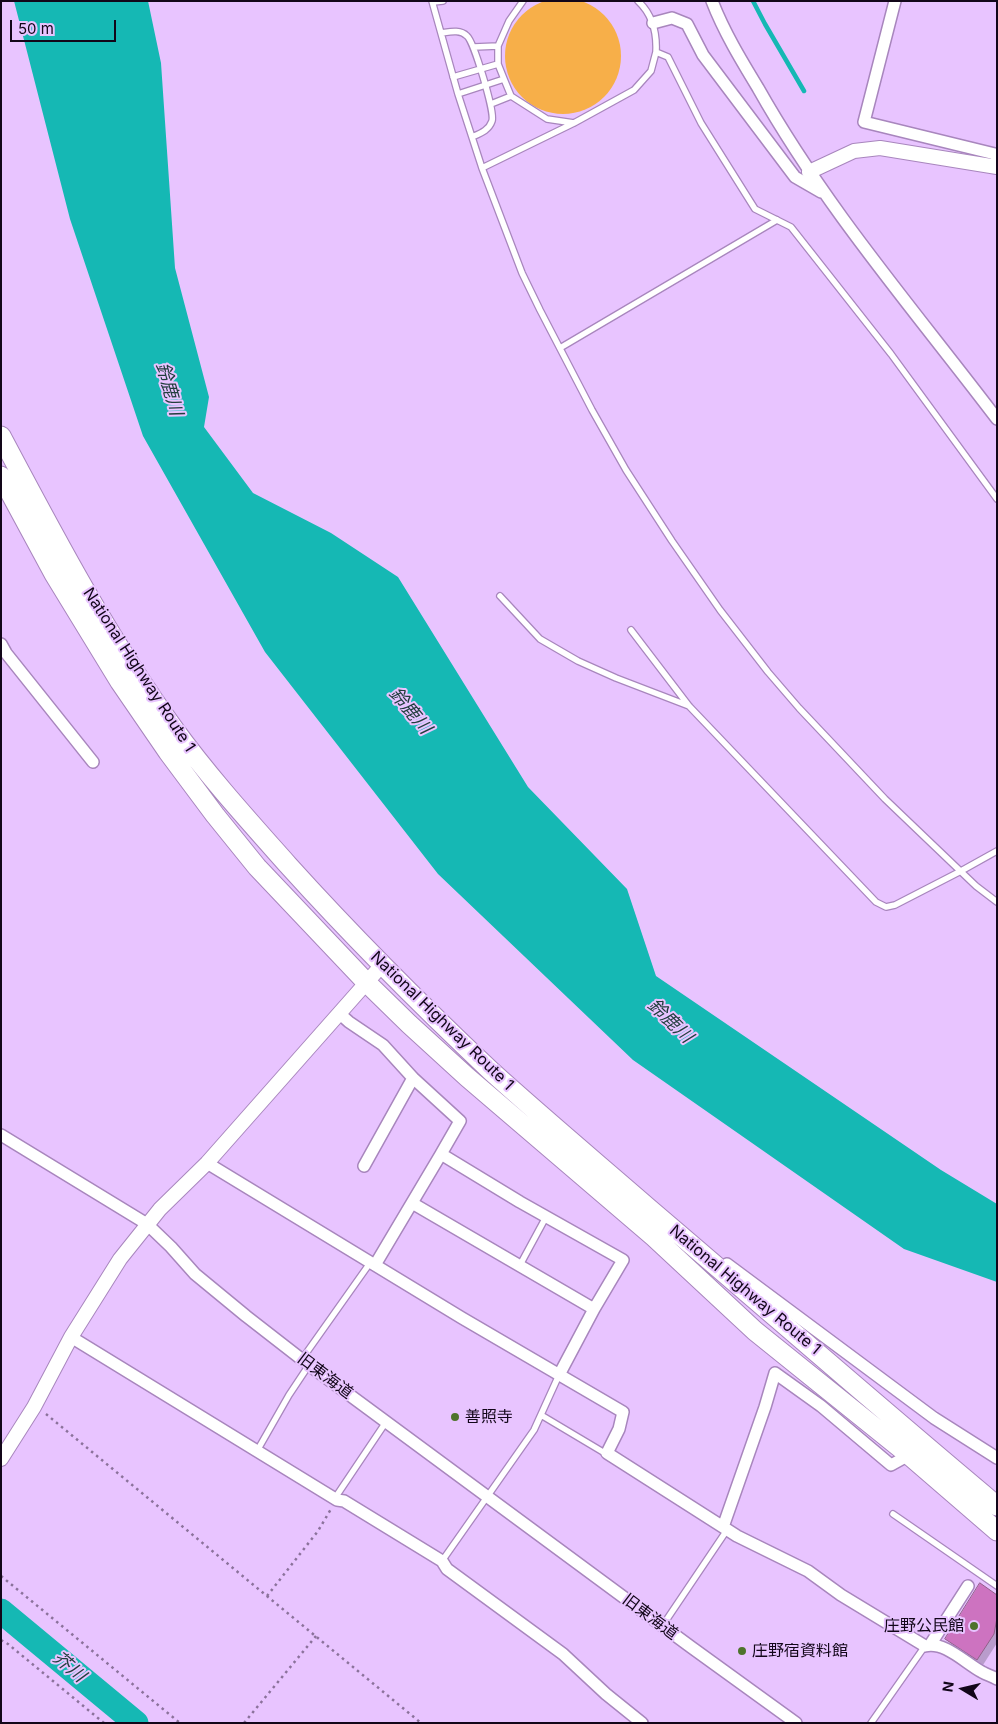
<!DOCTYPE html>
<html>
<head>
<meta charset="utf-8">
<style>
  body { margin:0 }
  #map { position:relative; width:998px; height:1724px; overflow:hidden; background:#e8c4ff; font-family:Inter,sans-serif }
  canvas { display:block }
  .frame { position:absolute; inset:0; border:2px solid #120619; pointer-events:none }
  .north { position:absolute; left:938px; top:1664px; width:50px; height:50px; -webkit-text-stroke:4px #e8c4ff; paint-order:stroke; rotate:279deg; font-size:14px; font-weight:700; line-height:20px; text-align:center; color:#120619 }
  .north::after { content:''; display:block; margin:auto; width:18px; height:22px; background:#120619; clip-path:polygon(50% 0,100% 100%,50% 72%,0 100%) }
  .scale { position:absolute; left:10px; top:20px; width:106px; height:22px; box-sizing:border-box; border:2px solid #120619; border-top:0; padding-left:6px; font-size:15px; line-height:18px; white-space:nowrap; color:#120619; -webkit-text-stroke:4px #e8c4ff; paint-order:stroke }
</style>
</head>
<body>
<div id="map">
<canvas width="998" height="1724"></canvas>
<div class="frame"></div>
<div class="north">N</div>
<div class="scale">50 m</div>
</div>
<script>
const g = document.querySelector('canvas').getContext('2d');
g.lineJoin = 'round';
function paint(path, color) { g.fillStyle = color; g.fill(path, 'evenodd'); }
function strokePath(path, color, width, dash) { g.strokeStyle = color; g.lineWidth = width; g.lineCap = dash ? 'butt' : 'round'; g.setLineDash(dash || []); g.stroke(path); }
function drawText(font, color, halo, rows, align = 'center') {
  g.font = font + ' Inter,"Noto Sans JP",sans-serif'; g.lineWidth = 4; g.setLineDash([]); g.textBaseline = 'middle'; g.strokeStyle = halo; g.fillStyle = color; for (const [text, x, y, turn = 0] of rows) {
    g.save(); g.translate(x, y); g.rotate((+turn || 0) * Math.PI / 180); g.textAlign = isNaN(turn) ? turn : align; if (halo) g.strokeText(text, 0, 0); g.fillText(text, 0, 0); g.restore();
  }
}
const green = new Path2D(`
  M505 56a58 58 0 1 1 116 0a58 58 0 1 1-116 0Z`);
const water = new Path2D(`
  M14 1H148L161 63 175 268 209 397 204 427 253 493 331 533 398 577 528 787 627 889 656 976 941 1170 997 1204V1282L904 1249 633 1060 438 874 265 652 143 436 70 219Z`);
const shadow = new Path2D(`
  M997 1597V1643L983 1665 952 1644 947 1639Z`);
const stream = new Path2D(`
  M753 1 765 24 804 91`);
const river = new Path2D(`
  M1 1611 136 1723`);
const building = new Path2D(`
  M980 1583 997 1595V1618L994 1634 977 1660 945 1639Z`);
const path = new Path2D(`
  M46 1414 421 1723
  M1 1576 180 1723
  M267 1596 318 1531 331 1509
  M1 1640 8 1644 104 1723
  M244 1723 316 1636`);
const service = new Path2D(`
  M432 1 458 94 482 168 522 273 540 310 592 410 626 470 672 541 720 610 768 672 799 708 885 799 976 886 997 902
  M523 1 509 21 498 46V64L504 79 511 96 547 119 574 123
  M638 1C653 15 657 33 656 52L668 57 701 123 755 209 791 227 891 354 997 499
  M433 2 443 1
  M441 33C449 32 460 29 467 36 474 42 495 112 492 121 489 130 481 133 472 137
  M474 47 498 46
  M453 77 498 64
  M458 94 504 79
  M491 104 511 96
  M482 168 574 123 634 90 651 71 656 52
  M560 348 777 220
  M500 596 540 639 578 661 616 678 689 706
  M631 630 689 706 876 902 886 907 895 905 961 871 997 851
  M520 1265 546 1217
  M302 1359 370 1263
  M541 1415 603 1452 607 1453
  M257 1451 289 1395 309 1365
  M335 1498 386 1422
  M893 1514 997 1586
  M442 1561 534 1430 559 1375
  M663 1625 727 1530
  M871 1723 925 1646`);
const minor = new Path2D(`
  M712 1C724 32 741 60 758 88 825 207 915 311 997 419
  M895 1 864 122 995 154 997 160
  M653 23 672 18 687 24 703 55 795 177 821 192
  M1 644 6 653 93 762
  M339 1013 349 1022 383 1045 413 1078 460 1121 441 1154
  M1 1135 147 1224 171 1247 195 1274 246 1316 309 1365 691 1647 796 1723
  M207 1163 462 1318 623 1412 619 1429 607 1453 723 1527
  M364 1166 413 1078
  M412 1203 594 1309
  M727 1264 934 1418 997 1458
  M375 1265 441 1154 520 1202 623 1260 594 1309 559 1375
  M71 1337 337 1500 344 1501 442 1561 447 1569 563 1654 606 1694 642 1723
  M909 1455 891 1465 821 1406 775 1373 765 1407 723 1527 737 1536 808 1571 841 1595 925 1646C945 1641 965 1663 982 1672 987 1675 992 1676 997 1679
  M930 1645 968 1586`);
const tertiary = new Path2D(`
  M809 172 854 151 880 148 997 167
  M1 1459 34 1407 71 1337 120 1259 160 1209 207 1163 382 965`);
const trunk = new Path2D(`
  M1 436C54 536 107 637 174 729 209 777 249 821 288 865 353 937 421 1005 491 1071 544 1119 599 1165 653 1212 768 1310 881 1409 997 1506
  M1 476 54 574 120 682 168 752 215 815 257 867 366 982 409 1024 467 1077 654 1237 755 1331 909 1455 997 1531`);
const markers = [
  [455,1417,5,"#4e732c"],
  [974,1626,5,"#4e732c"],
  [742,1651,5,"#4e732c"]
];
const streetNames = [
  ["National Highway Route 1",139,670,57],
  ["National Highway Route 1",442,1021,44],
  ["National Highway Route 1",745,1290,40],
  ["旧東海道",325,1376,37],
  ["旧東海道",650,1617,37]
];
const poiNames = [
  ["善照寺",465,1417],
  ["庄野公民館",964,1626,"right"],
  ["庄野宿資料館",752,1651]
];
const waterNames = [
  ["鈴鹿川",169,389,74],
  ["鈴鹿川",410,711,50],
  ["鈴鹿川",670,1021,44],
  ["芥川",69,1667,40]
];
paint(green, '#f7af49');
paint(water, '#15b8b4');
paint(shadow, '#0003');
strokePath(stream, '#15b8b4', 4.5);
strokePath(river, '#15b8b4', 25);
paint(building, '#cd73c0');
strokePath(building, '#915f89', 1);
strokePath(service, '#a886bd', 8);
strokePath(minor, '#a886bd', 14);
strokePath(tertiary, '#a886bd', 16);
strokePath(trunk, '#a886bd', 21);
strokePath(path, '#8b729b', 2.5, [2.5, 4]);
strokePath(service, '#fff', 5.5);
strokePath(minor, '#fff', 11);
strokePath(tertiary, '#fff', 14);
strokePath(trunk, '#fff', 19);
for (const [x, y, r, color] of markers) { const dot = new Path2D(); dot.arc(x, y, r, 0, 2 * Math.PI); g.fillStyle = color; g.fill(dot); strokePath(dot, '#e8c4ff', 2); }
drawText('16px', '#120619', '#e8c4ff', streetNames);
drawText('16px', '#120619', '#e8c4ff', poiNames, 'left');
drawText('italic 18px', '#213e3d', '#e8c4ff', waterNames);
</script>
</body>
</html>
